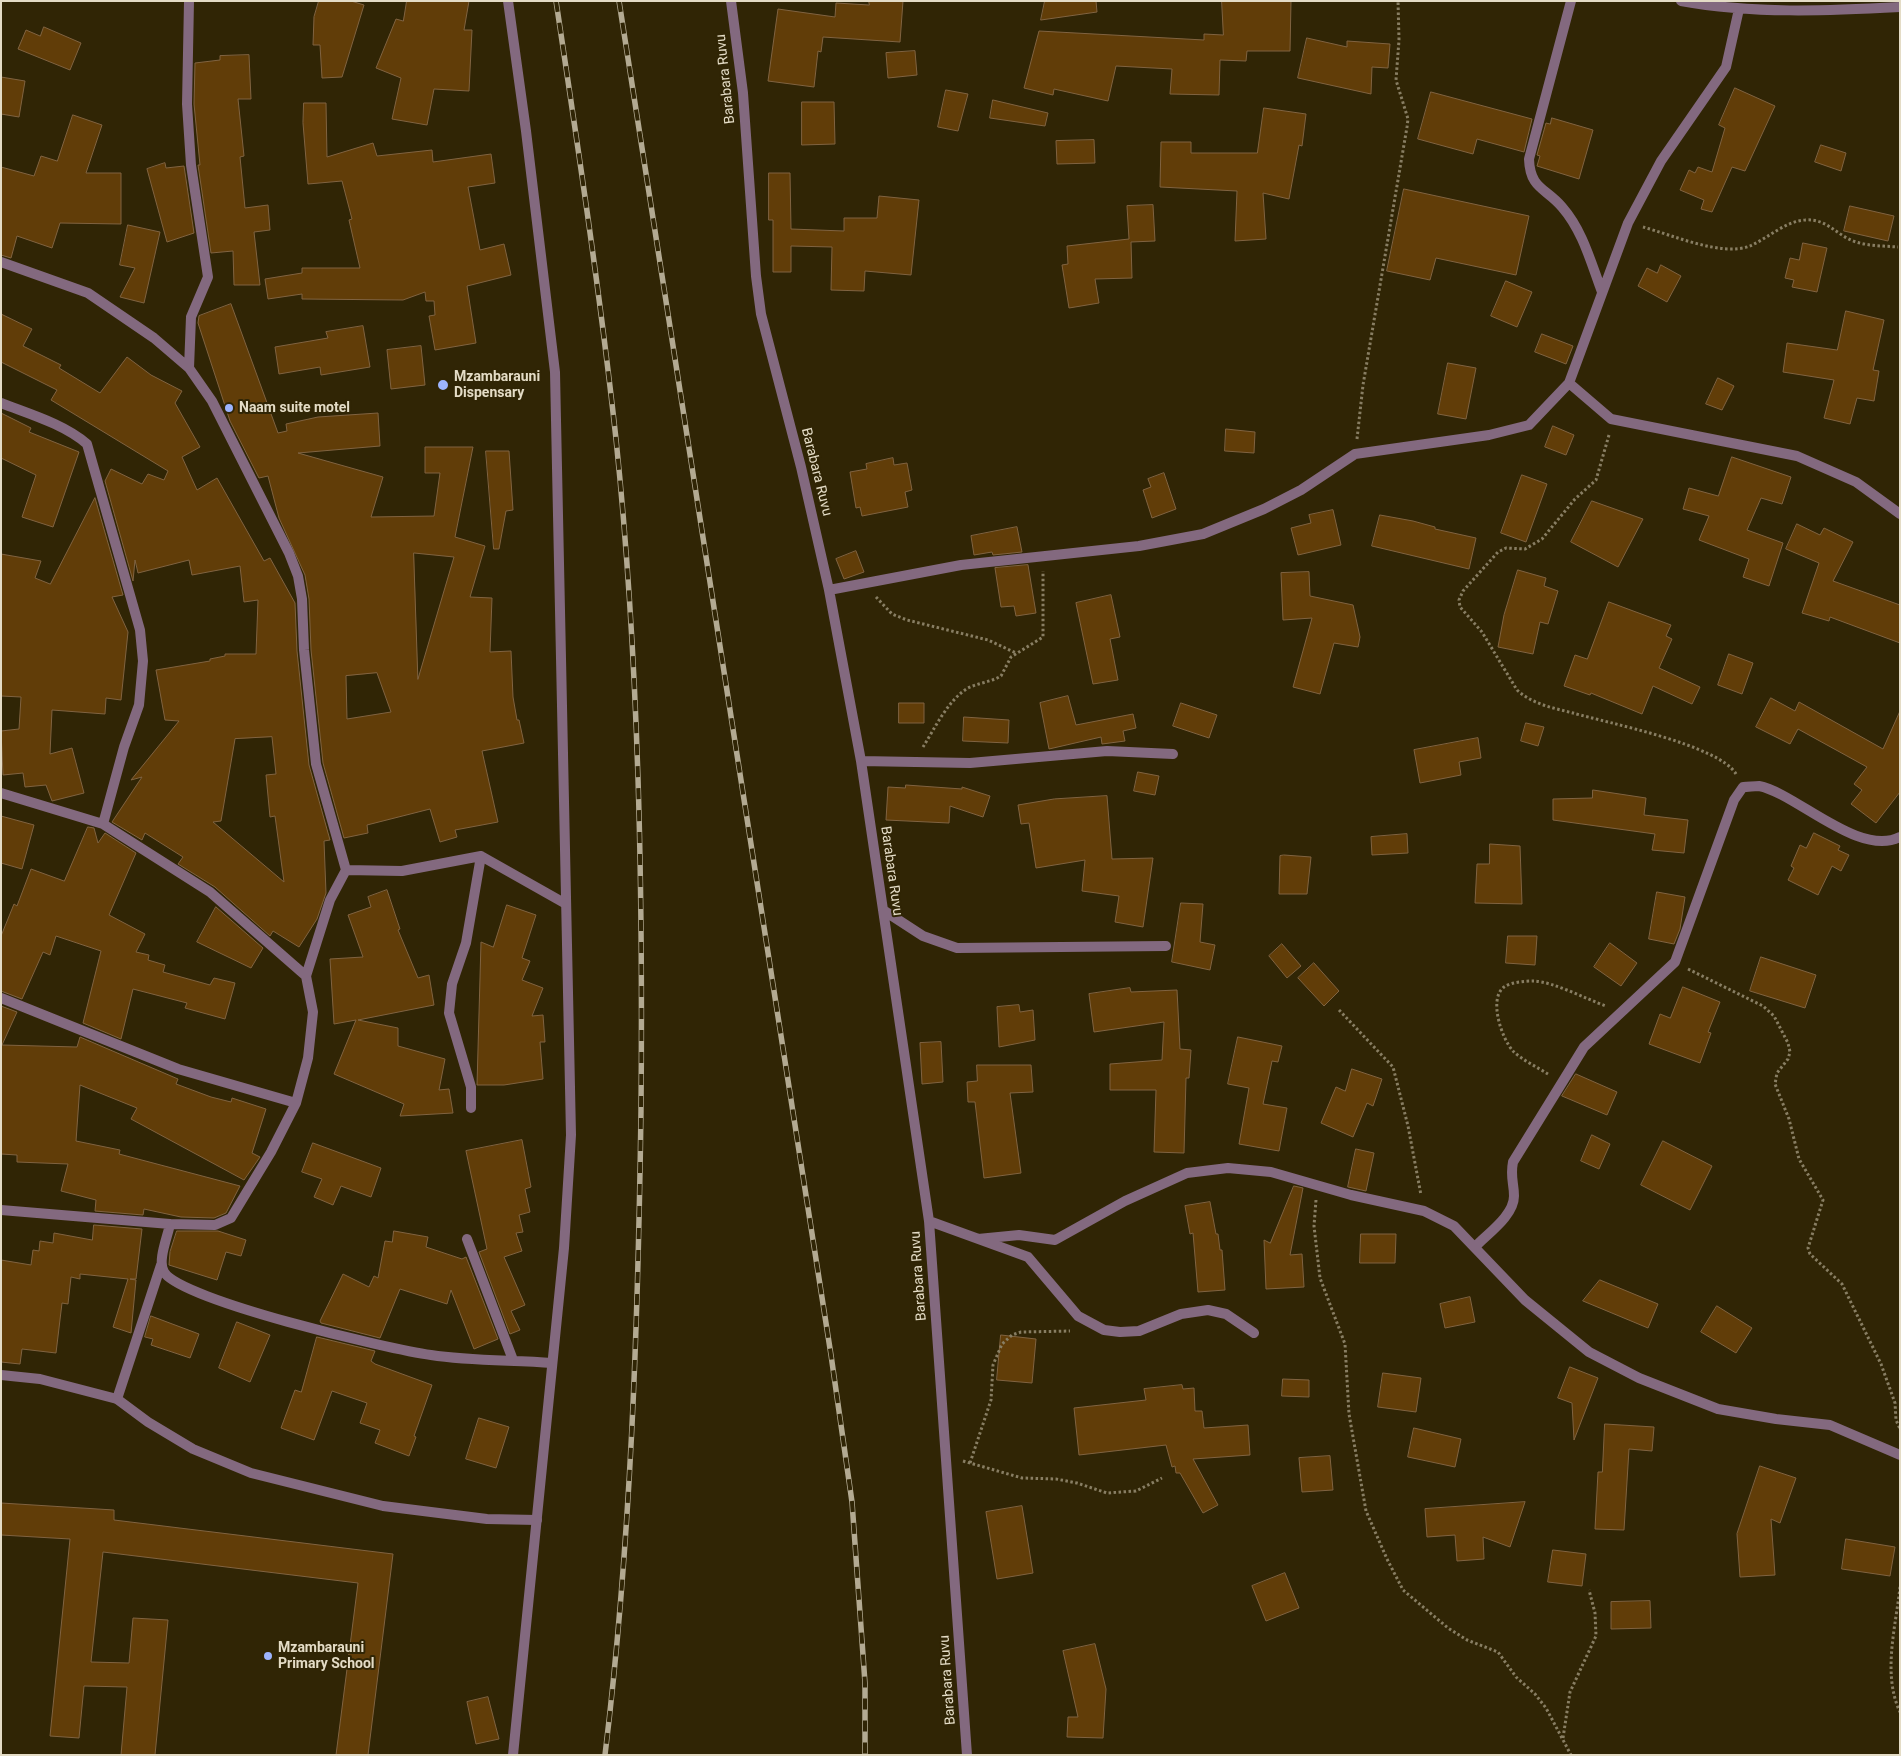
<!DOCTYPE html>
<html>
<head>
<meta charset="utf-8">
<style>
  body { margin:0 }
  #map { position:relative; width:1901px; height:1756px; overflow:hidden; background:#302505; font-family:Roboto,sans-serif }
  canvas { display:block }
  .frame { position:absolute; inset:0; border:2px solid #e4dcc6; pointer-events:none }
</style>
</head>
<body>
<div id="map">
<canvas width="1901" height="1756"></canvas>
<div class="frame"></div>
</div>
<script>
const g = document.querySelector('canvas').getContext('2d');
g.lineJoin = 'round';
function paint(path, color) { g.fillStyle = color; g.fill(path, 'evenodd'); }
function strokePath(path, color, width, dash) { g.strokeStyle = color; g.lineWidth = width; g.lineCap = dash ? 'butt' : 'round'; g.setLineDash(dash || []); g.stroke(path); }
function drawText(font, color, halo, rows, align = 'center') {
  g.font = font + ' Roboto,sans-serif'; g.lineWidth = 4; g.setLineDash([]); g.textBaseline = 'middle'; g.strokeStyle = halo; g.fillStyle = color; for (const [text, x, y, turn = 0] of rows) {
    g.save(); g.translate(x, y); g.rotate((+turn || 0) * Math.PI / 180); g.textAlign = isNaN(turn) ? turn : align; if (halo) g.strokeText(text, 0, 0); g.fillText(text, 0, 0); g.restore();
  }
}
const building = new Path2D(`
  M319 1H351L364 5 342 77 322 78 320 45H313L314 17Z
  M407 1H469L464 30H472L469 91 434 89 427 125 392 119 401 78 376 68 396 19 403 21Z
  M869 1H903L900 42 823 37 821 52 818 51 814 87 768 81 778 9 835 17 836 3 869 5Z
  M1045 1H1096L1097 12 1041 20Z
  M1222 1H1291L1290 51H1247L1246 61 1220 60 1219 95 1170 94 1172 69 1116 66 1108 101 1054 89 1053 95 1024 88 1039 31 1204 40V34L1223 35Z
  M44 27 81 43 70 70 18 49 26 30 40 36Z
  M1307 38 1347 47V41L1390 44 1388 68 1372 67 1371 94 1298 78Z
  M915 51 917 75 888 78 886 53Z
  M249 55 251 99H238L244 156 240 157 245 208 268 205 270 230 254 232 260 285H234L233 251 211 253 198 165H200L194 104 195 63 220 60V56Z
  M1 77 25 81 19 117 1 114Z
  M1735 88 1775 106 1745 171 1732 167 1712 212 1701 209 1704 200 1680 190 1689 170 1695 173 1698 167 1712 172 1725 128 1719 125Z
  M946 90 968 94 958 131 938 127Z
  M1431 92 1532 119 1524 152 1477 139 1473 154 1418 139Z
  M993 100 1048 113 1045 126 990 118Z
  M802 102H834L835 144 802 145Z
  M304 103H326L327 157 373 143 377 156 432 150 433 162 491 154 495 183 468 187 480 250 504 244 511 275 467 286 476 343 435 350 429 316 435 315 434 301H426L425 292 403 300 302 299V294L268 299 265 279 302 273V268H360L349 220 352 219 342 181 308 184 303 123Z
  M1264 108 1306 114 1302 146 1299 145 1289 199 1263 193 1266 239 1235 241 1237 191 1160 187 1161 142H1191V153H1257Z
  M73 115 102 125 86 173H121V224L60 223 52 248 17 236 11 258 1 255V167L34 176 41 156 57 161Z
  M1552 118 1593 130 1579 179 1537 166 1540 156 1537 155 1546 123 1550 124Z
  M1094 140 1095 163 1057 164 1056 141Z
  M1821 145 1846 153 1841 171 1815 162Z
  M165 163 166 168 184 166 194 233 167 242 147 169Z
  M769 173H790L791 229 844 231V218H877L879 196 919 200 911 275 865 271 864 291 831 290 832 247 791 246V272H773V220H769Z
  M1404 189 1529 216 1516 275 1436 258 1430 280 1387 271Z
  M1153 205 1155 241 1131 242 1132 278 1095 279 1099 303 1069 308 1062 265 1068 264 1067 246 1129 239 1127 206Z
  M1850 206 1894 216 1888 241 1844 231Z
  M128 225 160 232 144 303 120 297 135 268 120 265Z
  M1803 243 1827 248 1817 292 1792 287 1794 280 1785 278 1790 258 1799 260Z
  M1661 265 1681 276 1667 302 1638 286 1647 268 1657 273Z
  M1506 281 1532 292 1517 327 1491 316Z
  M231 304 278 433 287 431 286 424 318 417 378 413 380 446 298 453 383 477 371 517 434 516 440 473H425V447H473L455 537 485 546 470 597 492 598 490 652 511 651 513 697 517 720H519L524 743 482 751 498 822 455 830 457 837 440 842 430 809 367 825 368 833 344 838 323 763 311 650 309 599 305 575 279 518 268 476 259 478 230 421 198 323 199 316ZM414 553 454 557 418 679ZM377 673 391 712 347 719 346 676Z
  M1846 311 1884 320 1873 370 1879 371 1874 401 1857 398 1850 424 1824 418 1834 380 1783 372 1787 343 1837 350Z
  M1 314 32 329 23 346 61 365 59 368 100 393 127 357 151 375 182 391 175 403 200 447 182 457 197 490 217 478 264 561 270 558 295 603 297 651 309 765 330 840 324 841 326 893 317 919 299 947 273 931 270 936 215 887 178 864 183 857 145 833 142 840 112 822 142 777 131 780 179 721 165 720 156 670 210 661V659L225 656V654H256L258 600 244 602 240 566 192 575 189 560 138 573 135 560 133 581 105 481 111 469 142 484 148 474 164 480 168 471 51 400 57 390 1 362ZM272 737 276 774 266 775 270 817 275 816 284 882 213 822 221 821 235 739Z
  M363 326 370 367 321 375 320 367 279 374 275 347 328 338 326 332Z
  M1542 334 1573 346 1566 364 1535 352Z
  M421 346 425 385 391 389 387 350Z
  M1448 363 1476 368 1466 419 1438 414Z
  M1718 378 1734 386 1722 410 1706 404Z
  M1 413 31 428 29 432 79 452 53 527 22 517 36 475 1 458Z
  M1553 426 1574 435 1566 455 1545 447Z
  M1226 429 1255 432 1254 453 1225 451Z
  M486 451H509L513 510 506 511 499 549H494Z
  M1732 457 1791 477 1782 504 1761 498 1747 530 1783 543 1769 586 1743 577 1749 559 1699 540 1709 516 1683 509 1689 488 1718 496Z
  M893 458 894 465 907 463 912 490 905 492 908 507 862 516 860 507 856 508 850 472 867 469 866 464Z
  M1164 473 1176 509 1152 518 1143 490 1151 487 1148 479Z
  M1522 475 1547 484 1526 542 1501 533Z
  M95 498 123 595 112 597 128 632 121 700 106 698 105 714 52 710 50 754 72 748 84 793 52 801 46 785 25 787 23 773 3 775 1 731 19 729 21 697 1 696V554L41 561 35 578 50 584Z
  M1592 501 1643 519 1618 567 1571 542Z
  M1333 510 1341 545 1298 555 1291 528 1311 523 1309 515Z
  M1380 515 1413 521 1435 527V529L1476 538 1469 569 1372 546Z
  M1797 524 1820 535 1824 528 1853 542 1833 581 1900 605V643L1830 617 1829 621 1802 613 1819 563 1786 549Z
  M1017 527 1022 552 993 555 992 552 974 555 971 536Z
  M856 551 864 572 844 579 836 559Z
  M1028 565 1036 613 1016 616 1014 606 1001 607 995 568Z
  M1518 570 1546 578 1544 586 1558 591 1548 624 1540 622 1533 654 1498 647 1504 615Z
  M1309 572 1310 596 1353 605 1360 637 1358 647 1334 643 1320 694 1293 687 1312 618 1283 620 1281 573Z
  M1111 595 1120 637 1110 639 1118 680 1093 684 1076 603Z
  M1609 602 1671 625 1666 636 1672 639 1659 668 1700 687 1692 704 1653 686 1642 714 1591 693 1590 695 1564 686 1575 655 1587 659Z
  M1729 654 1753 663 1742 694 1718 685Z
  M1068 696 1076 725 1133 714 1136 728 1123 731 1125 741 1102 744 1101 737 1049 749 1040 703Z
  M1771 698 1795 711 1799 702 1883 749 1900 711V792L1876 823 1851 804 1862 790 1854 784 1867 767 1798 729 1790 744 1756 727Z
  M899 703H924V723H899Z
  M1181 703 1217 715 1209 738 1173 726Z
  M964 717 1009 720 1008 743 963 741Z
  M1526 723 1544 727 1538 746 1521 741Z
  M1478 738 1481 758 1459 762 1461 775 1420 783 1414 750Z
  M1138 772 1159 776 1155 795 1134 791Z
  M906 785 962 789V787L990 796 983 817 950 806 949 823 886 820 888 787 905 788Z
  M1593 790 1646 798 1644 815 1688 820 1684 853 1652 850 1655 834 1553 820V799L1592 798Z
  M1107 796 1112 859 1153 858 1143 927 1115 922 1119 896 1082 891 1085 860 1036 868 1029 823 1021 824 1018 805 1054 799Z
  M1 816 34 825 22 869 1 863Z
  M88 827 94 828 98 843 105 833 136 853 109 915 145 934 136 952 149 955 148 960 165 965 163 972 210 985 214 978 235 983 225 1019 185 1008 187 1003 133 989 121 1039 83 1023 101 951 56 936 50 955 43 952 22 999 1 991V936L14 904 17 906 31 869 64 881Z
  M1814 833 1840 846 1838 850 1849 855 1841 871 1832 866 1818 895 1788 880 1794 868 1791 866 1800 845 1806 848Z
  M1407 834 1408 853 1372 855 1371 837Z
  M1490 844 1520 846 1522 904 1475 903 1477 864H1489Z
  M1284 855 1311 857 1307 894H1279L1280 856Z
  M387 890 400 929 398 930 418 978 429 975 434 1005 358 1020 398 1028V1046L445 1059 439 1090 449 1089 453 1113 400 1116 404 1104 334 1074 356 1020 334 1024 330 959 363 957 348 915 371 907 368 897Z
  M1657 892 1685 897 1680 929 1674 944 1649 939Z
  M1181 903 1203 904 1200 942 1215 945 1210 970 1172 962Z
  M507 905 536 915 522 958 530 961 522 980 543 988 532 1016 543 1015 545 1042H540L543 1079 504 1085H477L481 942 493 947Z
  M216 907 263 948 251 968 197 942Z
  M1508 936H1537L1535 965 1506 963Z
  M1610 943 1637 963 1621 986 1594 967Z
  M1282 944 1301 966 1287 978 1269 956Z
  M1761 957 1816 975 1805 1008 1750 991Z
  M1314 963 1339 991 1324 1006 1298 978Z
  M1683 987 1720 1002 1708 1032 1711 1033 1700 1063 1649 1044 1660 1014 1670 1018Z
  M1130 988 1131 992 1177 990 1180 1049 1191 1050 1189 1078H1186L1184 1153 1154 1152 1156 1090H1110V1064L1162 1060 1164 1022 1094 1032 1089 994Z
  M1019 1005 1020 1012 1033 1010 1035 1040 999 1047 997 1007Z
  M1 1006 17 1012 2 1045 77 1047 80 1037 178 1079 176 1084 211 1097 231 1102 232 1098 266 1109 252 1153 260 1157 244 1180 131 1119 137 1108 80 1085 76 1141 120 1150 119 1154 240 1186 226 1213 214 1218 181 1217 144 1209 143 1215 95 1211 96 1200 61 1191 68 1164 17 1162V1155L1 1154Z
  M1238 1037 1282 1046 1278 1062 1272 1061 1263 1104 1287 1108 1279 1151 1239 1144 1249 1088 1228 1084Z
  M941 1042 943 1082 922 1084 920 1043Z
  M977 1065H1031L1033 1092 1010 1093 1021 1173 984 1178 975 1102H968L967 1082 977 1081Z
  M1352 1069 1382 1079 1373 1106 1367 1103 1353 1137 1321 1123 1336 1087 1345 1091Z
  M1576 1074 1617 1092 1607 1115 1562 1096Z
  M1592 1135 1610 1144 1599 1169 1581 1161Z
  M522 1140 531 1187 525 1189 530 1212 519 1215 523 1232 516 1233 522 1251 504 1257 525 1305 511 1311 520 1330 510 1334 479 1252 487 1249 466 1151Z
  M1663 1141 1712 1166 1690 1210 1641 1185Z
  M313 1143 381 1168 371 1197 341 1186 333 1205 314 1197 322 1179 302 1172Z
  M1356 1149 1374 1153 1366 1191 1348 1187Z
  M1294 1186 1303 1188 1290 1255 1302 1254 1304 1287 1266 1289 1264 1240 1270 1243Z
  M1210 1202 1216 1234H1218L1220 1250H1222L1225 1290 1198 1292 1193 1233 1190 1234 1185 1206Z
  M94 1225 142 1229 136 1279H130L136 1280 131 1333 113 1327 128 1279 80 1274V1279L71 1277 68 1304 62 1303 56 1353 22 1349 20 1364 1 1362V1260L31 1265 33 1250 39 1251 40 1241 53 1243 54 1233 92 1240Z
  M177 1231H218L246 1240 241 1256 226 1252 217 1280 169 1265 170 1252Z
  M394 1231 428 1237 426 1247 462 1259 466 1257 498 1339 474 1349 451 1290 447 1304 400 1289 380 1338 321 1323 320 1321 343 1274 369 1287 374 1276 378 1278 385 1241 392 1242Z
  M1361 1234H1396L1395 1263H1360Z
  M1600 1280 1658 1304 1648 1328 1583 1301Z
  M1470 1297 1475 1322 1445 1328 1440 1304Z
  M1717 1306 1752 1328 1736 1353 1701 1332Z
  M151 1316 199 1334 190 1358 151 1345 153 1339 145 1337Z
  M237 1322 270 1335 250 1382 219 1368Z
  M1001 1335 1036 1339 1032 1383 997 1380Z
  M317 1337 375 1351 371 1361 375 1364 432 1385 414 1436 416 1437 409 1456 375 1443 380 1430 360 1423 367 1403 332 1391 314 1440 281 1428 295 1390 301 1392Z
  M1570 1367 1598 1378 1574 1440 1572 1403 1558 1398Z
  M1383 1373 1421 1378 1416 1412 1378 1407Z
  M1283 1379 1309 1380V1397L1282 1396Z
  M1182 1385 1183 1389 1194 1388 1195 1411H1202L1204 1428 1248 1425 1250 1455 1193 1459 1218 1505 1203 1513 1180 1473H1176L1175 1466 1172 1467 1166 1445 1079 1455 1074 1408 1146 1400 1144 1389Z
  M479 1418 509 1427 496 1468 466 1459Z
  M1605 1424 1654 1427 1652 1451 1629 1449 1624 1530 1595 1529 1598 1472H1602Z
  M1414 1428 1461 1439 1455 1467 1408 1457Z
  M1330 1456 1333 1490 1302 1492 1299 1458Z
  M1760 1466 1796 1478 1780 1523 1771 1519 1775 1575 1740 1577 1737 1534Z
  M1525 1502 1510 1547 1483 1537 1484 1559 1457 1561 1455 1535 1427 1537 1425 1509Z
  M1 1503 114 1510V1520L393 1554 368 1755H336L358 1583 103 1552 91 1662 129 1663 133 1618 168 1620 155 1755H121L127 1687 84 1686 79 1738 50 1736 70 1539 1 1535Z
  M1022 1506 1033 1573 997 1579 986 1512Z
  M1846 1539 1895 1547 1890 1576 1842 1569Z
  M1553 1550 1586 1554 1582 1586 1548 1582Z
  M1285 1573 1299 1608 1266 1621 1252 1586Z
  M1650 1601 1651 1628 1611 1629V1602Z
  M1095 1644 1106 1689 1103 1738 1067 1737 1068 1717H1078L1063 1651Z
  M488 1697 499 1739 476 1744 467 1702Z`);
const path = new Path2D(`
  M1643 227C1672 235 1722 257 1750 246 1768 238 1786 221 1805 220 1827 218 1837 236 1856 242 1869 246 1884 246 1898 247
  M1609 435 1596 480 1575 499 1542 539 1525 549 1506 548 1498 552 1463 591 1459 600 1460 607 1482 632 1517 690C1532 704 1553 708 1573 713 1608 723 1719 745 1736 774
  M1357 439 1363 385 1407 127 1408 119 1396 80 1399 40 1398 1
  M876 597 892 614 907 620 988 640 1016 653
  M923 747C935 728 948 700 968 688 978 683 991 682 1001 676L1011 657 1043 637V571
  M1688 969 1763 1006 1774 1016 1788 1043 1790 1052 1788 1059 1777 1073 1775 1084 1789 1119 1799 1159 1823 1200 1808 1248 1810 1254 1842 1284 1881 1364 1895 1403 1896 1420 1900 1429
  M1339 1010 1393 1067 1408 1126 1421 1195
  M1548 1074C1537 1067 1522 1060 1513 1051 1502 1039 1488 999 1504 987 1511 982 1525 981 1534 981 1554 982 1586 999 1606 1006
  M1316 1200 1314 1226 1320 1278 1345 1344 1349 1414 1366 1511 1387 1559 1403 1590 1448 1628 1467 1640 1498 1652 1516 1677 1535 1694 1546 1708 1571 1755
  M963 1461 1022 1478 1056 1479 1077 1483 1107 1493 1136 1491 1162 1478
  M970 1463 991 1400 993 1365 1002 1344 1012 1335 1021 1332 1070 1331
  M1900 1587C1896 1626 1882 1674 1900 1712
  M1563 1738 1570 1692 1596 1636 1595 1613 1589 1590`);
const service = new Path2D(`
  M1 1375 40 1379 117 1399 148 1422 193 1449 251 1473 383 1506 487 1519 537 1520`);
const minor = new Path2D(`
  M189 1 187 104 191 165 208 277 191 317 189 368
  M508 1 526 131 555 372 571 1135 564 1248 513 1755
  M731 1 743 93 756 276 761 314 801 467 829 590 861 761 929 1221 967 1755
  M1571 1 1529 159C1530 189 1546 188 1562 207 1583 231 1591 263 1602 292
  M1681 1C1753 14 1826 11 1900 7
  M1 262 88 293 154 338 189 368 212 401 289 553 298 576 302 599 304 650 316 764 346 870
  M1569 383 1611 419 1797 456 1856 482 1900 514
  M1 403C29 414 64 424 87 444L140 630 143 661 139 705 124 747 103 824
  M829 590 961 565 1139 546 1203 534 1264 509 1301 490 1355 454 1489 435 1529 425 1569 383 1628 223 1661 161 1726 67 1739 9
  M861 761 970 763 1107 751 1173 754
  M1 793 103 824 210 892 306 976
  M883 910 923 936 957 948 1166 946
  M1 998 178 1069 296 1103
  M471 1108V1087L449 1013 452 984 466 943 481 856
  M1 1210 170 1224 215 1225 231 1218 271 1152 296 1103 308 1058 313 1012 306 976 330 900 346 870 402 871 481 856 566 904
  M929 1221 1028 1257 1078 1316 1104 1330 1120 1332 1139 1331 1181 1314 1208 1310 1226 1314 1254 1333
  M170 1224C168 1236 157 1261 164 1272 180 1300 392 1350 431 1355 470 1361 512 1360 552 1363
  M467 1239 513 1360
  M978 1239 1019 1235 1055 1240 1125 1201 1187 1173 1228 1168 1271 1172 1351 1195 1424 1211 1454 1226 1525 1300 1589 1352 1639 1378 1718 1409 1776 1419 1830 1425 1900 1455
  M1475 1247C1487 1234 1514 1216 1514 1196 1514 1183 1510 1177 1513 1162L1584 1047 1675 962 1734 800 1743 787C1748 787 1754 786 1759 786 1796 793 1859 858 1900 837
  M117 1399 161 1265`);
const rail = new Path2D(`
  M556 1C578 147 600 293 616 439 639 661 643 887 641 1111 638 1326 631 1541 605 1755
  M619 1 831 1355 852 1502 865 1683V1755`);
const markers = [
  [443,385,6,"#9db4fd"],
  [229,408,5,"#9db4fd"],
  [268,1656,5,"#9db4fd"]
];
const streetNames = [
  ["Barabara Ruvu",726,79,-96],
  ["Barabara Ruvu",816,472,76],
  ["Barabara Ruvu",891,871,82],
  ["Barabara Ruvu",919,1276,-94],
  ["Barabara Ruvu",948,1680,-94]
];
const poiNames = [
  ["Mzambarauni",454,377],
  ["Dispensary",454,393],
  ["Naam suite motel",239,408],
  ["Mzambarauni",278,1648],
  ["Primary School",278,1664]
];
paint(building, '#613d08');
strokePath(building, '#806341', 1);
strokePath(path, '#887e63', 3, [2.5, 2.5]);
strokePath(service, '#83697f', 10);
strokePath(minor, '#83697f', 10);
strokePath(rail, '#b3aa92', 5.5);
strokePath(rail, '#302505', 4, [11]);
for (const [x, y, r, color] of markers) { const dot = new Path2D(); dot.arc(x, y, r, 0, 2 * Math.PI); g.fillStyle = color; g.fill(dot); strokePath(dot, '#302505', 2); }
drawText('14px', '#e4dcc6', '#302505', streetNames);
drawText('bold 14px', '#e4dcc6', '#302505', poiNames, 'left');
</script>
</body>
</html>
